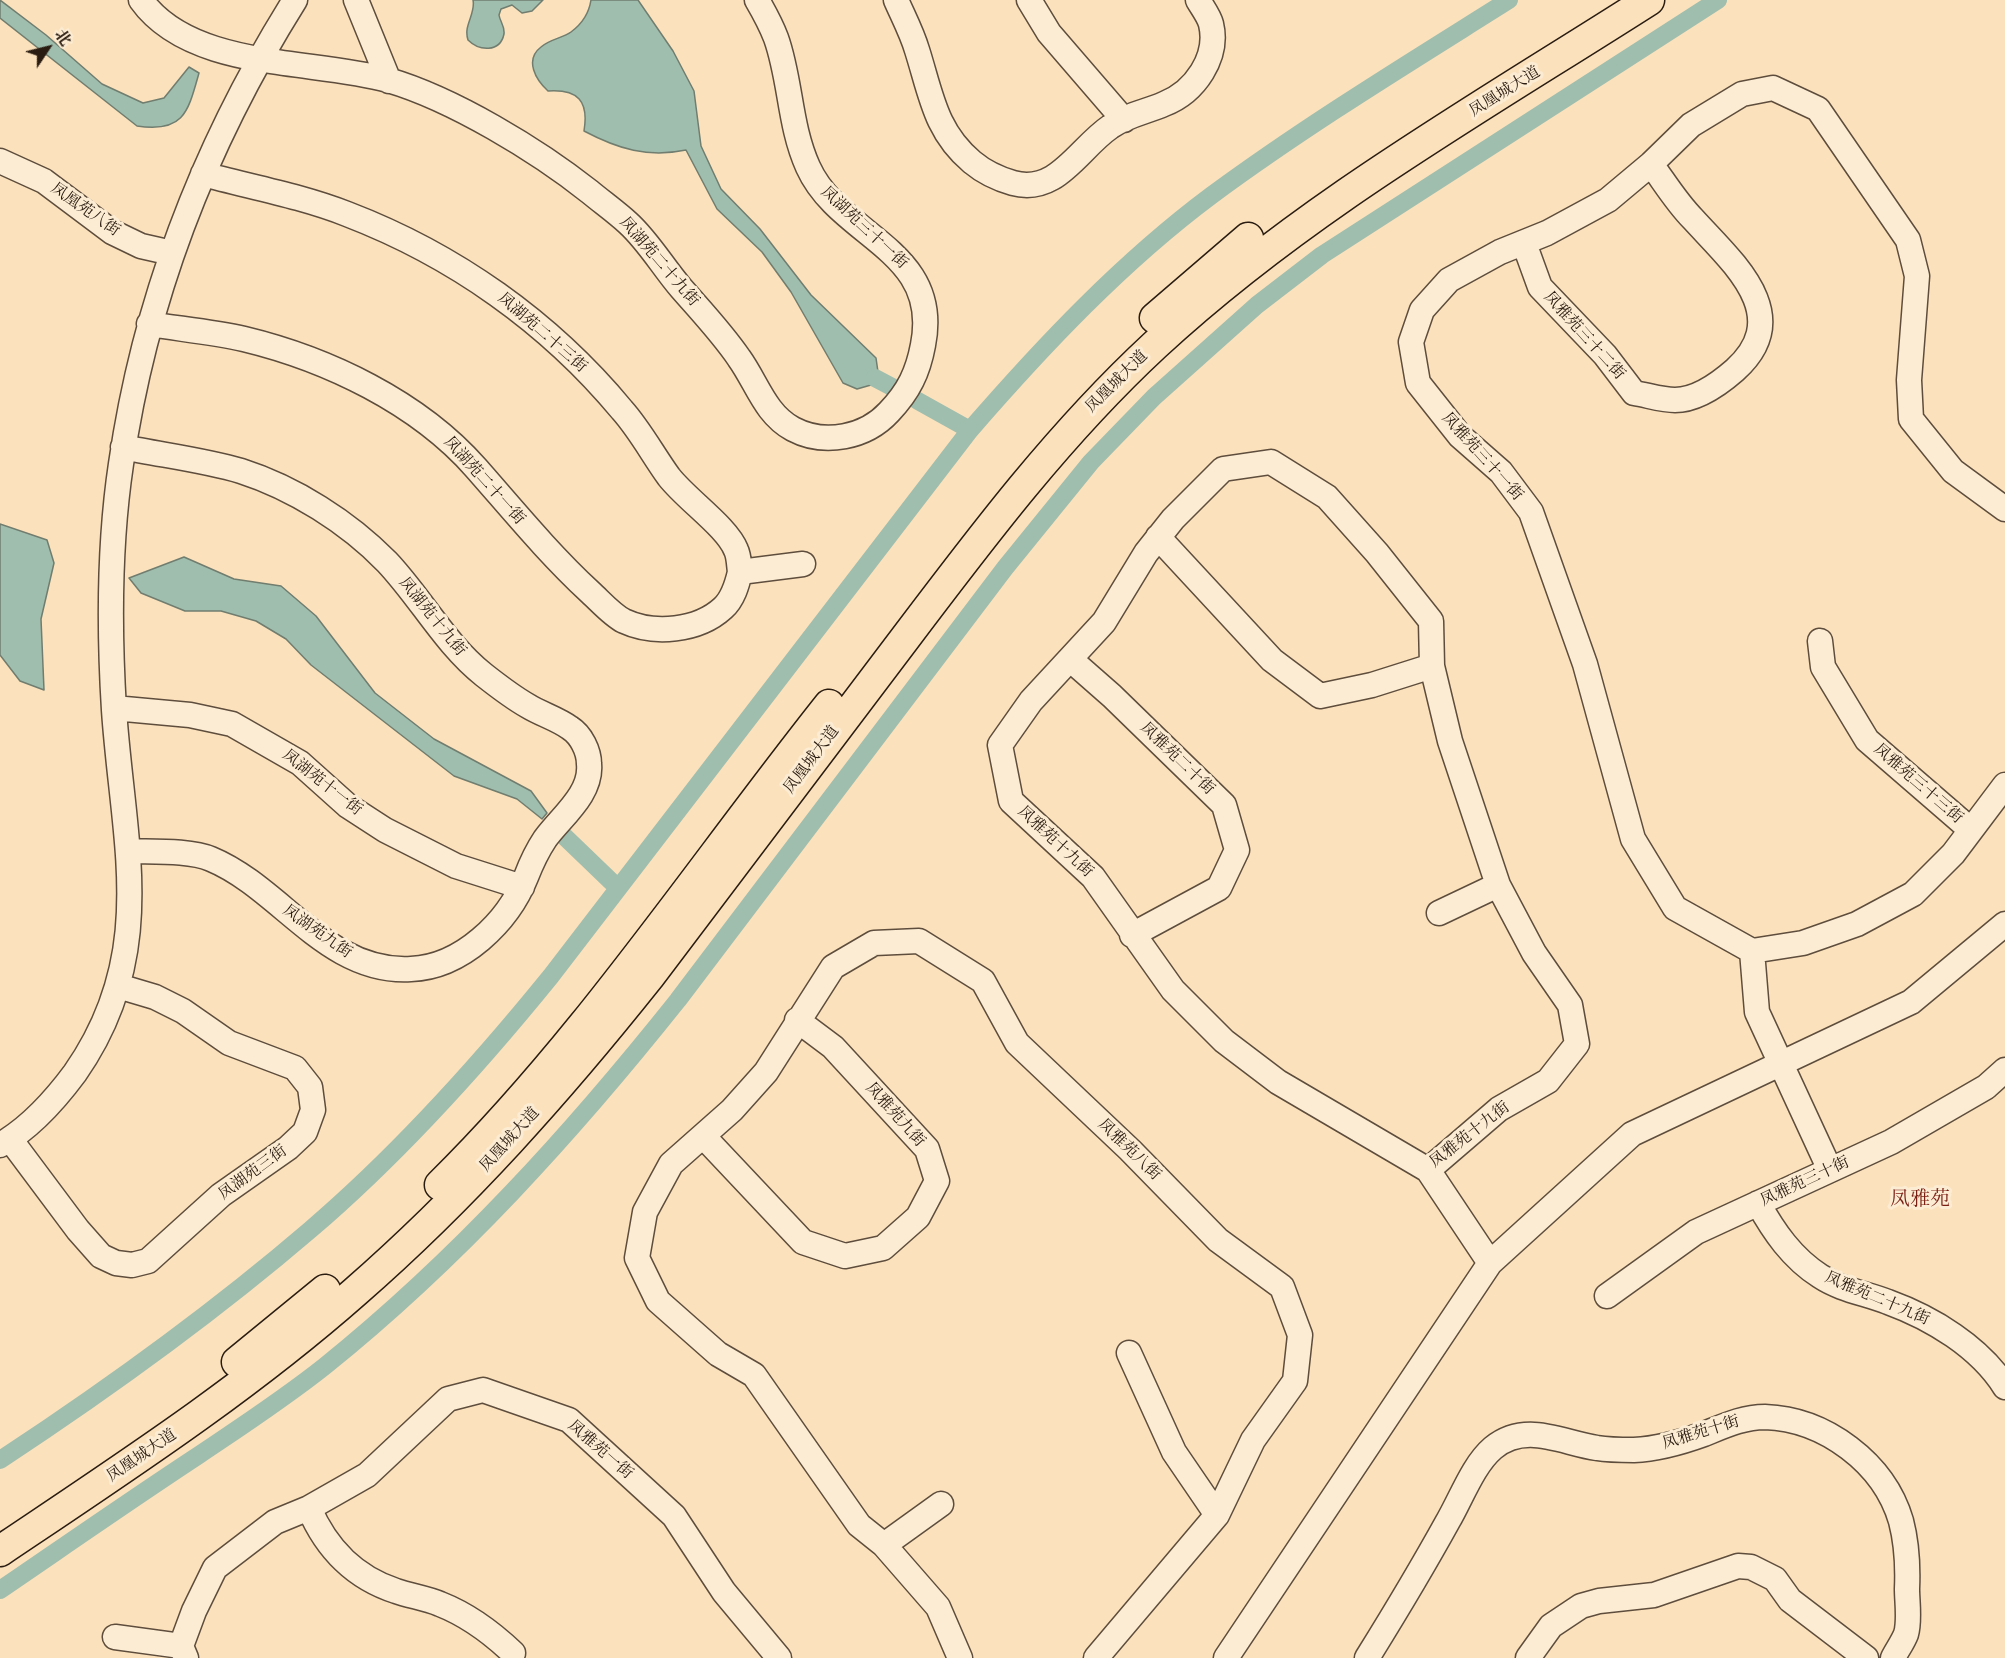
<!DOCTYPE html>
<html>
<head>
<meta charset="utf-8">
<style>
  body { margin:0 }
  #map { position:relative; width:2005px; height:1658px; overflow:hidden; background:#fbe1bc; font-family:"IM FELL French Canon","Noto Serif SC",serif }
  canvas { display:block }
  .north { position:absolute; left:18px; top:18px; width:60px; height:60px; -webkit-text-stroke:4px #fcecd3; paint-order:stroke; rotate:55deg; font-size:16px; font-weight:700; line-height:24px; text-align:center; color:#2a1c11 }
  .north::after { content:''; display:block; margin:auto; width:21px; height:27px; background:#2a1c11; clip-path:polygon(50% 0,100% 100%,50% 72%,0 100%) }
</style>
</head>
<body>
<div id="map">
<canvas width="2005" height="1658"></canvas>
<div class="north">北</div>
</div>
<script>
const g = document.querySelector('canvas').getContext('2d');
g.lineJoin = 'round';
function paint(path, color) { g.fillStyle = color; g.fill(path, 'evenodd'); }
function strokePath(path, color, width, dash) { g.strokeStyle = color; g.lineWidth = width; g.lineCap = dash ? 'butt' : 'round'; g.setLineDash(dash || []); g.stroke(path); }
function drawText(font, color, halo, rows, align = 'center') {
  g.font = font + ' "IM FELL French Canon","Noto Serif SC",serif'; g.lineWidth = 6; g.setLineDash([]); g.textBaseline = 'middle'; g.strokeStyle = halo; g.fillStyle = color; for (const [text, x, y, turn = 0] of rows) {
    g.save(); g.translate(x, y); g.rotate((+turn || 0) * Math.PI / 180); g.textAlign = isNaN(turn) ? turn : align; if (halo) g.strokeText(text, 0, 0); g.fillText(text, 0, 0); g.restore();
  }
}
const water = new Path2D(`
  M0 0 46 35 102 84 143 103 164 98 189 67 199 73C188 112 184 133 137 126L0 18Z
  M473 0H543L532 11 522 13 512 5 501 9 499 15C500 22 505 26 504 34 500 53 479 51 468 40 463 25 476 14 473 0Z
  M591 0H638L673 51 694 91 701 146 721 189 760 229 811 295 876 358 878 372 871 385 857 389 843 383 791 292 762 252 717 209 686 150C648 158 618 149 584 131 589 101 578 89 548 91 536 80 524 60 541 47 550 39 563 38 571 32 582 24 589 13 591 0Z
  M0 524 47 540 54 563 41 619 44 690 20 681 0 655Z
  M184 557 234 579 281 586 316 616 375 693 434 739 531 791 547 813 542 819 517 799 454 776 311 665 286 639 256 621 221 611H185L141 593 129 578Z`);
const canal = new Path2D(`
  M875 378 892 387
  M918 401 970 430
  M565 837 618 888
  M0 1460C108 1389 212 1314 310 1230 399 1154 478 1066 551 976L970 430C1043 346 1122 262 1212 195 1307 125 1409 63 1509 0
  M0 1590C66 1545 132 1499 199 1455 242 1426 285 1398 325 1366 458 1259 572 1133 678 1000L1005 568 1091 462 1154 397 1257 305 1322 255 1718 0`);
const minor = new Path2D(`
  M141 0C191 70 312 59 388 80 453 99 537 150 590 192 602 202 616 212 628 223 648 241 663 267 681 288 701 311 722 333 739 358 757 383 765 414 793 429 825 446 866 437 889 412 909 391 918 372 923 345 942 249 840 238 808 167 789 125 791 80 776 38 771 25 764 12 757 0
  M356 0 389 81
  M896 0C903 16 912 33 917 50 931 94 935 131 972 162 984 172 999 179 1013 183 1057 195 1078 149 1110 127 1126 115 1146 112 1164 104 1195 92 1219 57 1211 24 1209 16 1202 7 1198 0
  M1029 0 1049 33 1124 120
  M0 161 44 181 112 232 141 246 172 253
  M203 174C251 187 301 196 347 214 454 255 549 322 622 410 640 430 653 455 669 477 687 500 727 527 736 550 739 556 739 565 740 572L803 564
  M1524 243 1540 287 1605 355 1634 393C1647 395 1662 400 1675 400 1697 400 1719 384 1735 370 1796 315 1732 262 1693 219 1677 203 1665 183 1651 164
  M149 324C180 329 213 332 244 339 327 359 418 402 476 468 513 510 548 553 590 592 600 601 612 615 624 621 654 635 698 631 723 608 733 599 737 585 740 572
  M123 447C161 455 204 460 241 471 294 488 348 522 387 562 421 598 445 644 484 675 498 686 512 697 528 706 541 714 558 719 570 728 581 735 589 751 589 764 592 794 561 817 545 839 537 851 531 864 526 877 508 922 462 967 411 969 327 974 281 888 211 859 190 850 151 852 128 851
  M2005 509 1953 471 1911 419 1909 380 1917 276 1908 240 1818 109 1773 88 1742 94 1691 125 1651 164 1608 200 1547 233 1500 252 1449 280 1422 310 1411 342 1418 383 1460 436 1501 472 1531 512 1585 664 1633 839 1675 908 1752 951 1803 943 1857 924 1913 894 1953 854 2005 785
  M1158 537 1272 660 1320 696 1372 685 1432 666
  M1820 641 1823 667 1867 740 1971 830
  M1071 660 1112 696 1224 805 1237 850 1219 888 1132 935
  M114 708 190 715 232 724 300 763 348 806 385 830 456 866 522 887
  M1439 913 1498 885
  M1752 951 1757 1012 1830 1170
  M704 1137 803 1242 845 1256 883 1248 918 1217 937 1181 927 1149 833 1047 797 1020
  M10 1139 78 1230 101 1256 116 1263 132 1265 148 1261 221 1195 288 1148 305 1132 313 1110 310 1087 295 1068 229 1043 183 1011 155 997 118 986
  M0 1145C30 1128 55 1100 75 1073 159 953 123 843 114 710 109 629 109 544 121 464 145 297 206 142 295 0
  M1428 1170 1499 1109 1548 1081 1577 1044 1570 1005 1534 953 1498 885 1450 741 1432 666 1431 621 1377 553 1327 497 1271 462 1223 469 1173 519 1146 553 1104 622 1031 701 1000 745 1011 801 1093 877 1173 990 1224 1041 1278 1082 1428 1170 1490 1263
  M1758 1203C1774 1232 1792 1258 1820 1276 1841 1290 1865 1293 1888 1302 1932 1318 1980 1347 2005 1387
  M1607 1296 1696 1232 1891 1142 1986 1087 2005 1070
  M1129 1353 1174 1452 1217 1515
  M309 1508C326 1548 353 1577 396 1591 410 1596 426 1598 440 1604 468 1615 491 1632 513 1653
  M884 1545 941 1504
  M115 1637 181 1646
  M186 1658 181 1646 194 1611 215 1568 275 1522 309 1508 367 1475 448 1399 483 1390 569 1420 674 1516 724 1592 779 1658
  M960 1658 938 1607 884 1545 859 1525 754 1375 718 1354 658 1301 637 1258 645 1212 671 1164 732 1110 766 1072 833 967 874 943 919 941 983 981 1017 1043 1130 1150 1218 1240 1282 1287 1300 1335 1295 1381 1253 1440 1217 1515 1096 1658
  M1226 1658 1490 1263 1632 1134 1911 1002 2005 924
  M1367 1658C1395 1613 1422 1568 1448 1521 1461 1499 1473 1465 1493 1448 1526 1421 1562 1443 1597 1448 1609 1450 1622 1450 1634 1450 1658 1449 1682 1442 1704 1434 1724 1426 1743 1417 1765 1417 1825 1419 1884 1463 1901 1521 1907 1544 1908 1566 1907 1589 1907 1602 1910 1621 1906 1634 1903 1642 1897 1650 1893 1658
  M1528 1658 1551 1626 1581 1606 1599 1601 1654 1595 1738 1566 1751 1567 1775 1579 1790 1600 1866 1658`);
const major = new Path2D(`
  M1155 318 1248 238
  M440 1185C587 1040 701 866 829 705
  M237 1362 325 1290
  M0 1551C122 1469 245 1389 355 1292 464 1197 559 1090 649 977 735 864 820 750 906 637 983 535 1060 433 1155 345 1303 208 1480 108 1649 0`);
const streetNames = [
  ["凤凰城大道",1505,92,-32],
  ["凤凰苑八街",85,210,35],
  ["凤湖苑三十一街",864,228,43],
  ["凤湖苑二十九街",659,262,49],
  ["凤湖苑二十三街",542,333,41],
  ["凤雅苑三十二街",1584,336,48],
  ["凤凰城大道",1117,382,-45],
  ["凤雅苑三十一街",1482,457,48],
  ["凤湖苑二十一街",484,481,48],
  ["凤湖苑十九街",432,617,51],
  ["凤雅苑二十街",1177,759,44],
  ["凤凰城大道",812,760,-53],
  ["凤湖苑十一街",322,783,38],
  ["凤雅苑三十三街",1918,784,41],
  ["凤雅苑十九街",1055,842,43],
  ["凤湖苑九街",317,932,35],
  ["凤雅苑九街",895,1115,48],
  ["凤雅苑十九街",1470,1135,-38],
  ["凤凰城大道",510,1140,-48],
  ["凤雅苑八街",1129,1150,44],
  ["凤湖苑三街",253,1173,-36],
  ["凤雅苑三十街",1805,1182,-25],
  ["凤雅苑二十九街",1877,1299,23],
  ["凤雅苑十街",1701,1433,-17],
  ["凤雅苑一街",600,1450,41],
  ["凤凰城大道",142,1456,-34]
];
const quarterNames = [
  ["凤雅苑",1920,1200]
];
paint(water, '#9fbeae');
strokePath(water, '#707d6f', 1.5);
strokePath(canal, '#9fbeae', 18);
strokePath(minor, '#5e4d3c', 27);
strokePath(major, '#2a1c11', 33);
strokePath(minor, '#fcecd3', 24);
strokePath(major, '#fbe1bc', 30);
drawText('16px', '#2a1c11', '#fcecd3', streetNames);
drawText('20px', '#7a1f14', '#fcecd3', quarterNames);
</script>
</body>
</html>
